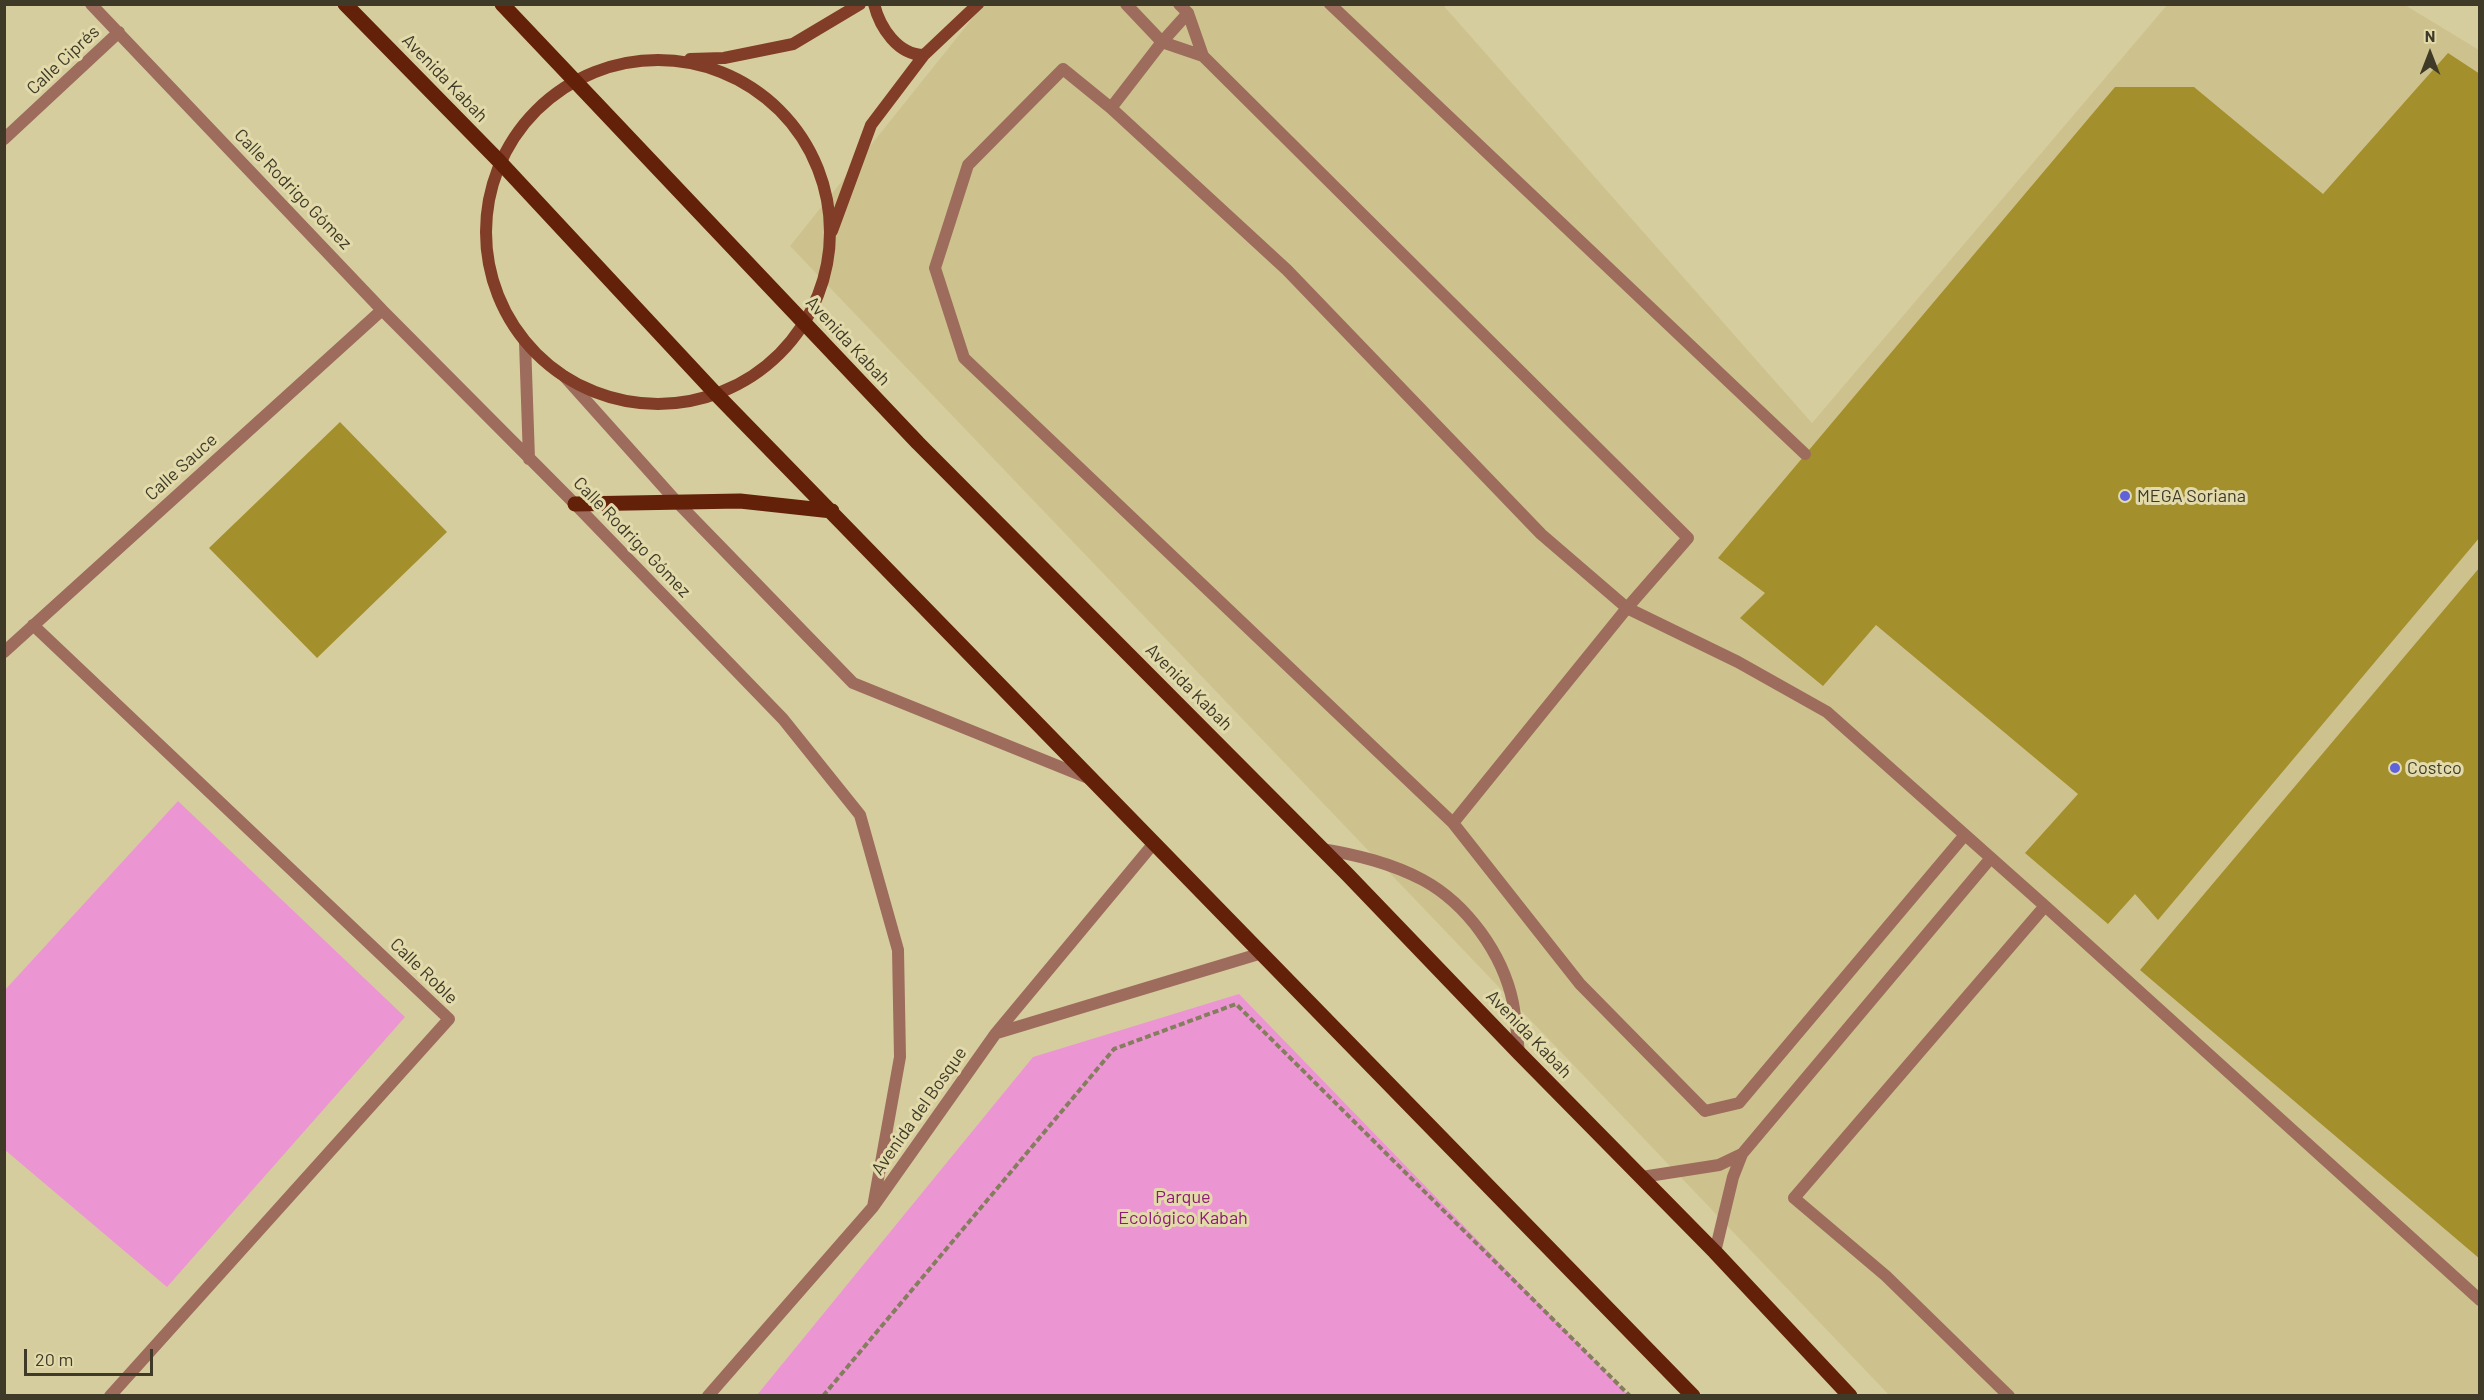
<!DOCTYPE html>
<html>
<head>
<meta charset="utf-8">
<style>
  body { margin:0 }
  #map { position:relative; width:2484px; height:1400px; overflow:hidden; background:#d6cd9f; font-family:Barlow,sans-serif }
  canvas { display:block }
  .frame { position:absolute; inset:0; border:6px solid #3e3a27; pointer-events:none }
  .north { position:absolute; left:2400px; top:24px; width:60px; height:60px; -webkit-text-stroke:4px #e3daab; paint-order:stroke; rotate:0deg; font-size:16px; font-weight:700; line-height:24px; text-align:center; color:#3e3a27 }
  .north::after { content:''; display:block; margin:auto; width:21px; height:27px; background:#3e3a27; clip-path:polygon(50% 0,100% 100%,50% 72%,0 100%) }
  .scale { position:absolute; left:24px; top:1349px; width:129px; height:27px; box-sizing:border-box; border:3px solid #3e3a27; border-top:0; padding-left:8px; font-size:18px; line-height:21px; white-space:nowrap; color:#3e3a27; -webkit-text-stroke:4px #e3daab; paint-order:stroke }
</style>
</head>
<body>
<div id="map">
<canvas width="2484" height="1400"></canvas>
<div class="frame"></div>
<div class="north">N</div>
<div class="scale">20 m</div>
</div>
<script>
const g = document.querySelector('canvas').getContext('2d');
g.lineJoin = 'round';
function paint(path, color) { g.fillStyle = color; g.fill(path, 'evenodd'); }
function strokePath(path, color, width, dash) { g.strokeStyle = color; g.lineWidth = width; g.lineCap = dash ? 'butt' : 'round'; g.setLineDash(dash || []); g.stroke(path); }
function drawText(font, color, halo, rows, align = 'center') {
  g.font = font + ' Barlow,sans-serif'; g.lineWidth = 6; g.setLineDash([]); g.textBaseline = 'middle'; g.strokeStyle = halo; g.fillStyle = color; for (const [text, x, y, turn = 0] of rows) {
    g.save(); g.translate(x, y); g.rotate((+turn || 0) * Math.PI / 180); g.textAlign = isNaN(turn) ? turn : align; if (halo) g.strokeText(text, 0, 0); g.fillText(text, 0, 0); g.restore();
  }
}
const built = new Path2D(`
  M983 5H1443L1812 423 2167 5H2405L2479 50V1395H1889L790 246Z`);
const green = new Path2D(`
  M178 801 405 1017 167 1287 5 1150 4 991Z
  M1239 994 1628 1395H757L1033 1057Z`);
const building = new Path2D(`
  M2448 53 2480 74V537L2158 920 2135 894 2108 924 2025 853 2078 794 1876 625 1823 686 1740 618 1765 593 1718 558 2115 87H2194L2323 194Z
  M340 422 447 532 317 658 209 548Z
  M2480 567V1259L2140 970Z`);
const path = new Path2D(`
  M823 1396 1114 1049 1236 1004 1630 1396`);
const lane = new Path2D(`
  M1126 4 1162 42 1203 56 1688 538 1627 608 1453 823
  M1179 4 1188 13 1203 56
  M1330 4 1805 454
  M1111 108 1162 42 1188 13
  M565 377 676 501 853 683 1088 778
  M1964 836 1739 1103 1705 1111 1580 984 1453 823 964 358 935 268 968 165 1063 69 1111 108 1287 270 1541 534 1627 608 1738 662 1827 712 2045 906 2480 1300
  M1322 849C1357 855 1391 863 1423 880 1467 904 1503 954 1513 1003 1516 1019 1517 1036 1519 1053
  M1642 1177 1719 1165 1742 1154
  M1715 1252 1733 1177 1742 1154 1990 859
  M2009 1396 1886 1276 1794 1198 2045 906`);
const street = new Path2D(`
  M91 4 382 310 575 504 783 719 860 815 898 950 900 1057 873 1207
  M4 139 119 32
  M525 342 529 459
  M33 625 449 1019 110 1396
  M4 652 382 310
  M997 1033 1262 953
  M708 1396 873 1207 996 1033 1154 843`);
const secondary = new Path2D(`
  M874 4C880 28 898 55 924 55
  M690 59 724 58 793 44 860 4
  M486 232a172 172 0 1 1 344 0a172 172 0 1 1-344 0Z
  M832 231 871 125 924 55 978 4`);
const primary = new Path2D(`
  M345 4 499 161 716 394 1693 1396
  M502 4 918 443 1347 874 1519 1053 1715 1252 1850 1396
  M575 504 740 501 832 511`);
const markers = [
  [2125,496,6,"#5f62da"],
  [2395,768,6,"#5f62da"]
];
const streetNames = [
  ["Calle Ciprés",63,60,-43],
  ["Avenida Kabah",445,78,46],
  ["Calle Rodrigo Gómez",293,189,46],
  ["Avenida Kabah",848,341,47],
  ["Calle Sauce",181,467,-42],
  ["Calle Rodrigo Gómez",632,537,46],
  ["Avenida Kabah",1189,687,45],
  ["Calle Roble",424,971,44],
  ["Avenida Kabah",1529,1034,46],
  ["Avenida del Bosque",919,1111,-55]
];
const poiNames = [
  ["MEGA Soriana",2137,496],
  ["Costco",2407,768]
];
const parkNames = [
  ["Parque",1183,1197],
  ["Ecológico Kabah",1183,1218]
];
paint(built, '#cdc28d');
paint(green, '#ec95d3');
paint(building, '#a3902c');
strokePath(path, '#847d5e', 4, [6, 3]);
strokePath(lane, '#9d6c5d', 12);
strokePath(street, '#9d6c5d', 12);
strokePath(secondary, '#813d27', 12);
strokePath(primary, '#63210a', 15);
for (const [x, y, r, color] of markers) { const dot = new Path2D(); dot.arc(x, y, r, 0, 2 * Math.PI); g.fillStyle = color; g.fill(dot); strokePath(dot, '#e3daab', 2); }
drawText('18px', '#3e3a27', '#e3daab', streetNames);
drawText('18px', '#3e3a27', '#e3daab', poiNames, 'left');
drawText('18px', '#8e1977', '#e3daab', parkNames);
</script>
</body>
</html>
